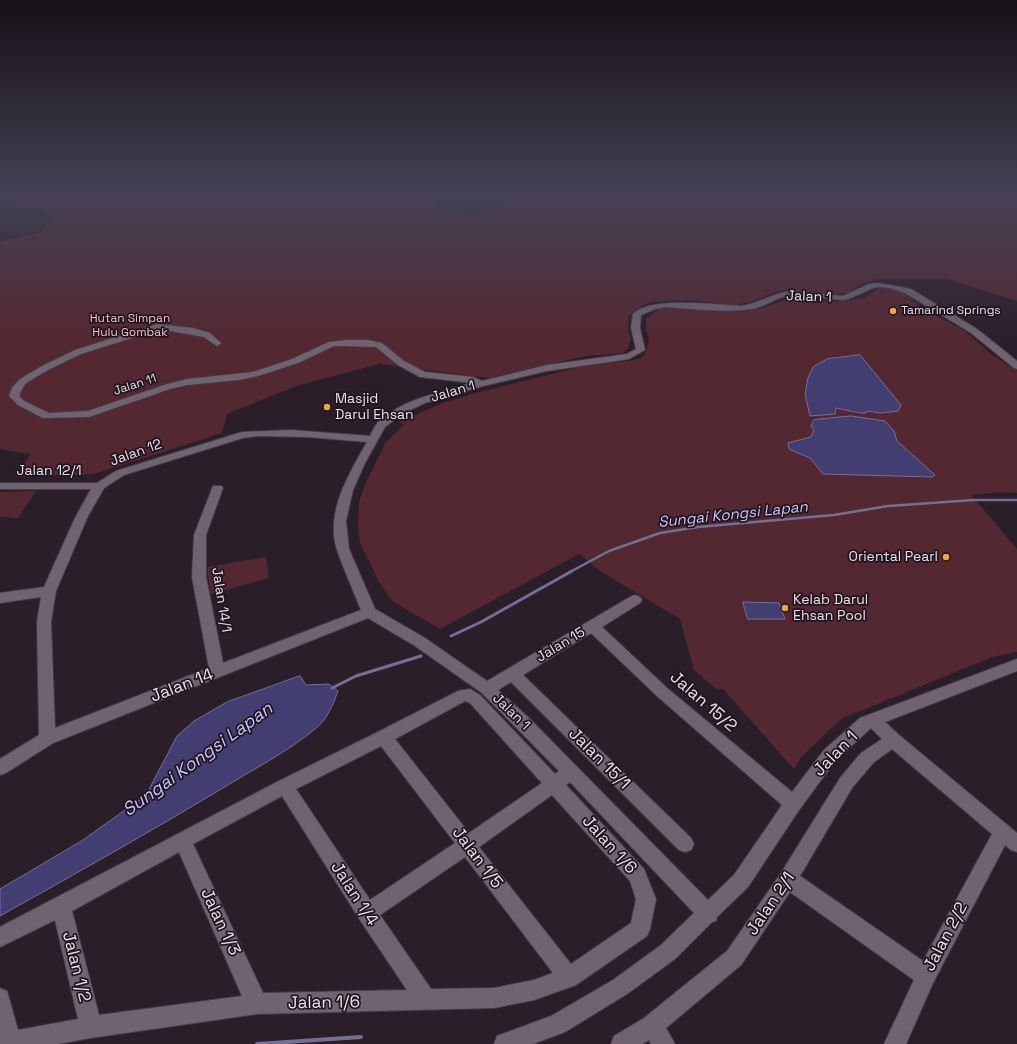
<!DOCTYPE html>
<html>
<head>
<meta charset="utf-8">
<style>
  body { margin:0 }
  canvas { display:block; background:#2a1e29 }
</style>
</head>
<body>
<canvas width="1017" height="1044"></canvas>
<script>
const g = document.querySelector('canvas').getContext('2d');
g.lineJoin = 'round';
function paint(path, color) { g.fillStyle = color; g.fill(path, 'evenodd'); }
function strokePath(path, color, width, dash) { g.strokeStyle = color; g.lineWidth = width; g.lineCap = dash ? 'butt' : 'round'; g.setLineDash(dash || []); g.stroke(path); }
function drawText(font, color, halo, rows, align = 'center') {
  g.font = font + ' "Space Grotesk",sans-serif'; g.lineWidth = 3.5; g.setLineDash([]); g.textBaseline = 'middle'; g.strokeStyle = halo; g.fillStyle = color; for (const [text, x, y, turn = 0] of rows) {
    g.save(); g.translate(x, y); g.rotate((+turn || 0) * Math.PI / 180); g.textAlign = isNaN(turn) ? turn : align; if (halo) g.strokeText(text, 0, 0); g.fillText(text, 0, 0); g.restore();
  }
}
const green = new Path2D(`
  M29 196H440L435 204 446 211 479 212 501 204 514 196H1017V301L947 279H879L863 283 850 292 828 295 789 289 777 291 751 302 734 305 692 300 650 302 636 309 629 316 628 330 631 338 628 349 622 353 585 356 490 378 379 364 296 386 227 414 222 433 94 474 16 477 31 454 0 449V242L41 232 53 219 41 210H0V208Z
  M887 286 903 292 923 309 965 331 991 354 1017 371V493L1002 492 971 495 1017 549V652L992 657 841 719 801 757 794 769 723 689H716L694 670 680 619 600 571 579 554 440 629 392 601 379 582 360 543 358 527 359 502 364 487 386 442 404 425 399 422 443 403 476 393 592 364 630 361 641 358 646 352 649 339 646 330V318L660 309 692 307 739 312 763 308 793 297 833 302 864 298 878 289Z
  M36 491 18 518 0 517V492Z
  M266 557 269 578 211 594 207 567Z`);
const water = new Path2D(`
  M860 355 901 405 898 411 881 413 866 411V413H860L836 408 835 414 810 416 805 394 808 378 813 367 827 359Z
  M851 416 885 421 894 431 897 441 935 475 932 477 823 474 810 458 789 449 788 443 811 437 814 430 811 426 814 420Z
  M743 602 779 603 785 619H748Z
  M300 676 306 685 329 684 338 691C333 705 327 720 315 729 289 751 252 770 223 788 150 832 75 874 0 916V889L83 840 146 795 177 736 194 721 227 702Z`);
const streamFar2 = new Path2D(`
  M570 572 609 551 660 533 698 527 834 515 888 506 974 500H1017`);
const streamFar1 = new Path2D(`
  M451 636 481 622 572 571
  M332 688 356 676 421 656`);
const stream = new Path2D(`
  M257 1044 361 1037`);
const minor = new Path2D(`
  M879 283 911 289 977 329 1017 361V369L1014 368 971 333 905 293C896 290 883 285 873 288 863 292 854 298 843 300L791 295C777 297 766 306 753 309 725 313 694 309 666 307L655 309 641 315 640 328 645 350 629 359 547 371 483 386 425 403 402 414 385 427 365 463 353 490 346 521 349 549 375 609 425 638 487 681 630 597 635 595 640 597 642 600 640 603 602 627 667 688 792 792 824 750 860 718 1017 659V671L885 722 899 735 1017 833V852L1011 850 1005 845 933 983 906 1044H884L914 980 790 892 741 965 666 1028 675 1044H651L649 1040 642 1044H611L614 1036 644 1018 727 951 781 873 840 778 861 753 882 739 871 728 836 760 799 810 748 887 717 917 716 921 712 922 675 959 627 994 565 1032 533 1044H494L497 1036 551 1016 613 980 661 945 694 913 570 782 566 785 644 869 656 899 650 929 647 936 576 985 534 1000 494 1008 257 1014 91 1038 58 1044H0V988L7 991 18 1030 78 1019 55 920 0 947V927L279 781 378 732 458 691 470 689 480 695 555 774 559 771 482 693 415 646 368 618 53 743 6 773 0 775V759L39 735 37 622 41 597 0 603V593L44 587 75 518 91 489H0V483H97L116 471 242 432 291 430 370 436C372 431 375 426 378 422 403 399 441 392 472 383L420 377 398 365 376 347 346 346H334L298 363 258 376 239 380 187 385 170 389 89 417 43 418 18 405 9 396 12 388 20 379 42 366 75 350 157 324 193 328 210 333 221 343 217 346 204 337 160 329 81 354 48 370 26 383 22 389 19 396 24 401 49 413 88 411 164 385 187 379 253 372 292 359 329 342 346 340H368L382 343 404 361 425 372 473 377 482 381 547 365 627 354 636 349 631 328 633 314C651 296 717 305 742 306 759 303 774 293 791 291L843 296 869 284ZM258 436 308 437 367 442C349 474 325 512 337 550 344 570 353 590 361 610L223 663 206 577V535L223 488 221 486H213L194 535 192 577 209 668 55 728 51 622 56 591 87 518 104 488 124 475 243 438ZM591 633 657 696 782 805 734 875 708 900 529 718 498 690 511 682 679 850 685 852 691 850 694 844 691 838 523 675ZM465 701 470 703 542 783 469 833 395 739ZM381 746 455 843 370 900 296 789ZM892 749 992 834 923 961 800 876 852 788 873 763ZM552 795 630 881 636 899 631 923 571 964 479 847ZM282 796 360 920 407 990 263 993 193 844ZM179 852 242 996 99 1015 72 911ZM465 857 553 973 534 980 494 988 431 989 380 915Z`);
const markers = [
  [893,311,4,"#f0a63e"],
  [327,407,4,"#f0a63e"],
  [946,557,4,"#f0a63e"],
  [785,608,4,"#f0a63e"]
];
const farPoinames = [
  ["Tamarind Springs",901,311]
];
const farParknames = [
  ["Hutan Simpan",130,319],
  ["Hulu Gombak",130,333]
];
const farStreetnames = [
  ["Jalan 11",135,385,-18]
];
const streetNames = [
  ["Jalan 1",809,297,2],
  ["Jalan 1",453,392,-16],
  ["Jalan 12",136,453,-20],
  ["Jalan 12/1",49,471],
  ["Jalan 14/1",221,600,81],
  ["Jalan 15",561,645,-31],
  ["Jalan 1",511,712,44]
];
const poiNames = [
  ["Masjid",335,399],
  ["Darul Ehsan",335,415],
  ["Oriental Pearl",938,557,"right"],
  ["Kelab Darul",793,600],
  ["Ehsan Pool",793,616]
];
const waterNames = [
  ["Sungai Kongsi Lapan",733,515,-6]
];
const nearStreetnames = [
  ["Jalan 14",182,686,-21],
  ["Jalan 15/2",703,702,41],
  ["Jalan 1",836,754,-46],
  ["Jalan 15/1",599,759,45],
  ["Jalan 1/6",609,845,48],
  ["Jalan 1/5",477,858,53],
  ["Jalan 1/4",354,894,57],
  ["Jalan 2/1",771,904,-56],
  ["Jalan 1/3",220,922,65],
  ["Jalan 2/2",946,937,-62],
  ["Jalan 1/2",76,967,76],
  ["Jalan 1/6",324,1003,-1]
];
const nearWaternames = [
  ["Sungai Kongsi Lapan",198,760,-36]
];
paint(green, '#542830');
paint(water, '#433e72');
strokePath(water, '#746f95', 1);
strokePath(streamFar2, '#746f95', 2.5);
strokePath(streamFar1, '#746f95', 3);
strokePath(stream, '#746f95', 4);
strokePath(minor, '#453c45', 2);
paint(minor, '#70626f');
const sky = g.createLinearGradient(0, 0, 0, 342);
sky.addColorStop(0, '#171017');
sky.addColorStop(0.57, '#444154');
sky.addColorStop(1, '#44415400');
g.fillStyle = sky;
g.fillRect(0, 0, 1017, 342);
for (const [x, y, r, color] of markers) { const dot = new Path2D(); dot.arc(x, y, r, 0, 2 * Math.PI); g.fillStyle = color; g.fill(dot); strokePath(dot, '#20151f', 1.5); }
drawText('12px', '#e8e0e7', '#20151f', farPoinames, 'left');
drawText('12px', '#fbbec7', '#20151f', farParknames);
drawText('12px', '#e8e0e7', '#20151f', farStreetnames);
drawText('14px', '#e8e0e7', '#20151f', streetNames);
drawText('14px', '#e8e0e7', '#20151f', poiNames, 'left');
drawText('italic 15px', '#c6c4f7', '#20151f', waterNames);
drawText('17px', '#e8e0e7', '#20151f', nearStreetnames);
drawText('italic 18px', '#c6c4f7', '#20151f', nearWaternames);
</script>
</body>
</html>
